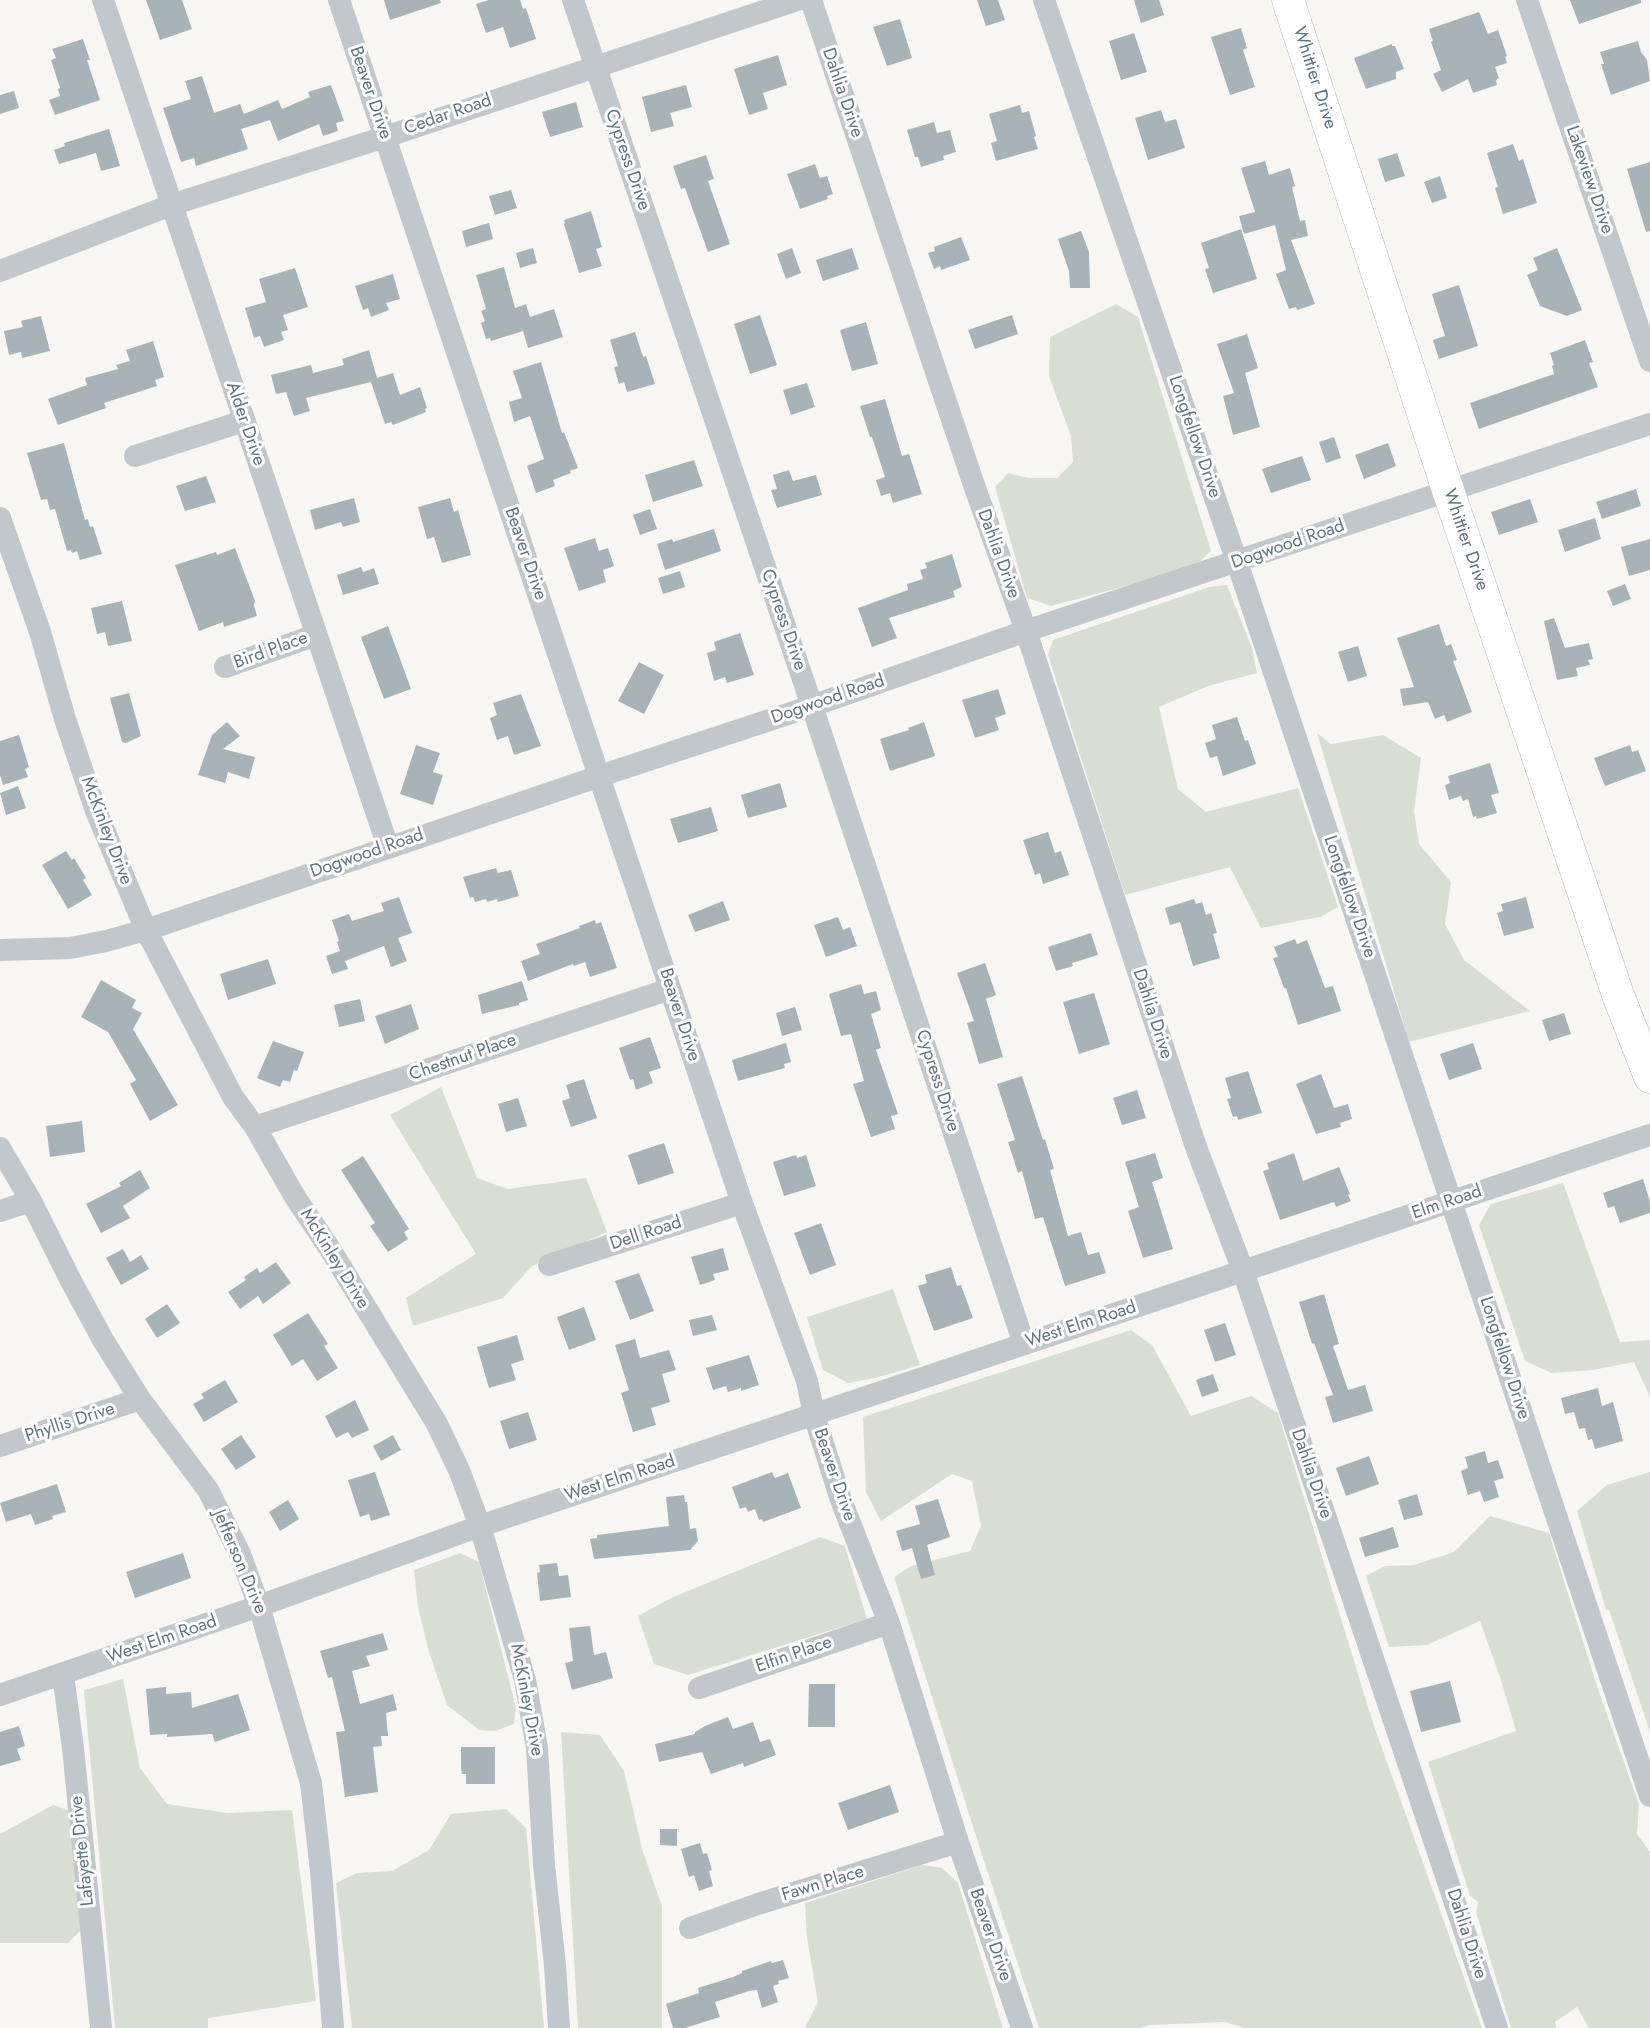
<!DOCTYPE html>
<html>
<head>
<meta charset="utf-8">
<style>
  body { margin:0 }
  canvas { display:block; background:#f7f6f3 }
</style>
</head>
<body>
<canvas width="1650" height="2028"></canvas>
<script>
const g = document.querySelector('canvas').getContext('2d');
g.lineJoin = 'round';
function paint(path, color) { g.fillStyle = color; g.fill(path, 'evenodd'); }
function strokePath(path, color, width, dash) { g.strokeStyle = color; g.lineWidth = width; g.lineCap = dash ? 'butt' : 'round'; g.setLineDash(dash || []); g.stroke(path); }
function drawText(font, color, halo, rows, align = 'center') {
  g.font = font + ' Jost,sans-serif'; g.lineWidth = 6; g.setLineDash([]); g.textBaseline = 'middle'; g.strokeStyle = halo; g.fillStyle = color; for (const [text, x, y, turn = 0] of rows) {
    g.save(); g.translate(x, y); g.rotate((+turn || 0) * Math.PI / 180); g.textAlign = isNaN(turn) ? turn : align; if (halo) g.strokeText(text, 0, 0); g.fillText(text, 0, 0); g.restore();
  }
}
const green = new Path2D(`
  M1116 304 1138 317 1211 551 1193 568 1051 606 1027 598 995 487 1008 473 1028 478H1057L1073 462 1071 436 1049 376 1050 337Z
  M1227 585 1252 648 1257 673 1208 686 1159 707 1178 789 1206 812 1298 788 1338 907 1320 917 1261 928 1230 867 1125 895 1048 655 1053 640 1209 587Z
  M1317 733 1331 744 1383 735 1421 758 1414 811 1419 844 1451 882 1445 924 1464 960 1530 1011 1409 1042Z
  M441 1087 477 1178 508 1189 586 1178 607 1232 532 1266 503 1298 413 1326 406 1298 476 1254 390 1115Z
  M1563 1183 1620 1342 1650 1340V1397L1634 1362 1592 1370 1552 1373 1525 1361 1479 1225 1491 1204Z
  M893 1289 920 1365 875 1378 848 1383 823 1370 807 1317Z
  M1131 1330 1152 1345 1191 1416 1251 1396 1278 1413 1373 1723 1482 2028H1244L1225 2022 1149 2025 1140 2028H1039L982 1855 894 1577 911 1566 970 1551 981 1526 972 1481 952 1474 881 1521 866 1492 863 1417Z
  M1650 1472V1732L1609 1610H1606L1577 1511 1607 1485Z
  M1490 1516 1549 1533 1598 1689 1639 1804 1637 1834 1650 1852V2028H1589L1577 2007 1555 2022 1556 2028H1511L1476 1912 1478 1902 1470 1896 1428 1762 1516 1731 1501 1680 1480 1621 1427 1645 1389 1647 1366 1576 1385 1566 1414 1565 1454 1552Z
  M820 1537 845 1546 867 1619 688 1675 654 1664 638 1616 671 1598Z
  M460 1553 479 1562 516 1708 514 1724 495 1731 479 1730 447 1705 429 1652 418 1607 414 1570Z
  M123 1679 140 1768 167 1804 227 1813 292 1810 316 2001 208 2018V2028H115L84 1690Z
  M561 1732 600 1735 624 1771 642 1849 662 1906V2028H578Z
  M53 1805 68 1810 82 1929 68 1943H0V1834Z
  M506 1809 526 1828 544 2028H352L336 1883 357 1873 392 1871 429 1850 451 1814Z
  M922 1865 942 1868 958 1883 1003 2028H805L818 2002 807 1938 805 1903Z`);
const building = new Path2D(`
  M146 0H182L192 29 160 40Z
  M384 0H440L441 3 390 20Z
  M489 0H520L523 9 526 8 536 39 510 48 503 27 486 33 476 4Z
  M977 0H998L1005 20 986 26Z
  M1134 0H1159L1164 15 1141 23Z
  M1570 0H1641V3L1579 24Z
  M1479 12 1488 34 1498 30 1507 56 1505 57 1507 63 1495 67 1499 78 1496 80 1497 85 1473 93 1468 79 1442 92 1433 74 1441 70 1431 42 1433 41 1429 29Z
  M900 19 912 58 887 66 873 27Z
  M1241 28 1247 48 1243 50 1255 87 1230 95 1211 37Z
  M1134 33 1147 72 1121 80 1109 41Z
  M83 39 90 60H87L100 100 55 115 49 100 60 96 58 89 60 88 51 60 56 58 52 49Z
  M1638 41 1641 52 1647 60 1650 81 1611 95 1601 64H1604L1600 52Z
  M1392 44V46H1395L1404 69 1396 72V79L1366 89 1354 58Z
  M778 55 787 85 763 93 768 109 749 115 734 69Z
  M202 76 214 113 240 104 244 114 278 100 282 109 310 97 308 92 331 85 344 121 336 123 338 131 323 136 319 124 278 141 270 120 241 129 248 149 196 166 194 158 181 162 163 108 191 99 185 81Z
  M686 85 692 107 670 113 674 126 651 132 642 97Z
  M14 91 19 108 0 114V95Z
  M576 102 583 127 550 137 542 112Z
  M1020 105 1022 113 1029 111 1036 136 1034 137 1038 149 996 161 991 143 997 141 989 114Z
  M1161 110 1165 122 1176 119 1185 148 1148 160 1135 118Z
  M934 122 937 133 950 130 956 152 943 156 944 160 921 167 918 157H915L907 130Z
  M109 129 120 166 101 171 96 153 59 164 54 150 65 146 64 143Z
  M1513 144 1519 161 1523 159 1537 203 1503 214 1495 188 1498 187 1487 153Z
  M1397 153 1405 176 1385 182 1378 159Z
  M706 155 714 179 708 181 730 244 708 252 685 188 681 189 673 166Z
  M1265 161 1269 175 1290 168 1295 186 1292 187 1300 221 1305 220 1308 236 1291 240 1315 304 1297 310 1296 307 1289 309 1276 274 1286 270 1275 225 1244 234 1239 216 1255 212 1241 168Z
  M1650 162V231L1646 232 1627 169Z
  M815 164 820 178 827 176 833 194 827 196 828 199 800 209 787 174Z
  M1440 176 1447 198 1432 203 1424 182Z
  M511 190 517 208 495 215 489 196Z
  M591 211 602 247 596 249 602 266 579 273 564 224 565 223 564 220Z
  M489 223 493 239 466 247 462 231Z
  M1241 229 1257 279 1213 293 1205 269 1209 268 1201 243Z
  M1081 231 1089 252 1090 288H1070L1069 271 1058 239Z
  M961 237 970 260 941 270 940 266 934 269 928 253 935 251 934 247Z
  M533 248 537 263 520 268 516 253Z
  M792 248 801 273 786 279 777 254Z
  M852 248 859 269 823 281 816 260Z
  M1557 248 1582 310 1567 316 1540 306 1527 275 1538 270 1533 258Z
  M504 267 515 308 526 304 530 317 554 309 563 337 528 348 523 331 491 341 490 338 486 339 481 323 485 321 481 311 486 309 476 275Z
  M295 268 308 307 283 315 288 330 281 332 284 340 264 347 260 336 254 338 245 308 266 302 259 279Z
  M393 274 400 299 386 303 389 310 371 317 368 308 363 310 355 286Z
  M1459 285 1478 346 1439 359 1433 340 1445 336 1432 294Z
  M760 315 777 365 750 374 734 324Z
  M1012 315 1018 334 975 349 968 330Z
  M41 316 50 351 22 358 21 352 9 355 4 331 23 327 21 321Z
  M866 322 878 364 852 371 840 330Z
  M635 332 643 357 646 356 655 384 627 392 624 382 619 384 614 367 618 366 610 340Z
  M1247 334 1258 368 1245 373 1260 427 1233 435 1223 396 1234 393 1217 344Z
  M1585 340 1593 362 1589 363 1598 387 1479 429 1470 403 1554 374 1552 366 1554 365 1550 353Z
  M153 341 164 377 155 380 157 386 104 403 106 408 58 425 48 399 87 385 85 378 118 369 116 365 130 361 126 350Z
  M369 350 377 378 393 373 400 395 420 387 427 408 425 409 426 412 393 425 391 422 385 424 371 382 306 398 310 411 294 416 286 392 276 394 271 375 311 365 313 373 344 365 342 359Z
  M541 362 562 433 564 432 578 468 570 471 571 473 553 480 555 486 536 493 527 466 544 459 530 416 514 422 509 402 522 398 513 371Z
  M807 383 815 407 791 415 783 390Z
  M885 399 902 456 909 454 922 494 893 503 890 493 881 496 876 480 885 477 872 437H870L860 406Z
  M1334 437 1341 458 1326 463 1319 442Z
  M64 443 85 520 88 519 90 527 93 526 102 554 80 560 77 551 72 553 71 550 67 551 55 509 50 510 47 499 41 500 27 453Z
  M1388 443 1396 466 1364 479 1355 455Z
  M1302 456 1311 480 1271 493 1262 469Z
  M694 460 703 486 653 502 645 475Z
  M789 470 793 481 816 475 822 495 777 508 771 490 777 489 773 475Z
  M206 476 216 502 185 511 176 486Z
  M1636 489 1641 506 1602 519 1596 502Z
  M354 498 360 522 343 527 341 522 315 530 310 510Z
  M450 498 454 512 458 510 471 555 442 563 434 537 427 539 418 507Z
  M1530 499 1538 522 1499 535 1491 512Z
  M650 509 657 529 640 535 633 515Z
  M1595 518 1601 539 1565 552 1558 530Z
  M714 529 721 551 665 570 657 544 672 539 673 542Z
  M595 538 599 551 608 548 614 566 603 570 606 582 579 591 564 548Z
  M1650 539V570L1629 576 1621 547Z
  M235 548 255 601 254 605 257 616 224 627 223 622 199 631 175 565 216 552 217 555Z
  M952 554 962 587 953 591 955 597 889 618 897 638 872 647 858 608 908 590 907 584 923 579 920 570 927 568 925 563Z
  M361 567 363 572 374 568 379 584 343 595 337 575Z
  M680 571 685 587 663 594 658 578Z
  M1625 584 1631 599 1613 606 1607 591Z
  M122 601 132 641 108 646 105 632 97 634 91 608Z
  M1554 618 1565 648 1589 643 1593 659 1588 660 1590 665 1576 668 1578 676 1557 680 1544 621Z
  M1439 624 1446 646 1451 644 1457 660 1453 661 1472 712 1447 722 1444 715 1435 719 1428 702 1403 706 1400 689 1414 687 1397 638Z
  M388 626 411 689 384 699 361 637Z
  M740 633 754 675 727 683 725 677 714 681 707 653 716 650 714 642Z
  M1358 646 1367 676 1348 682 1338 652Z
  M639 662 664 675 644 714 618 701Z
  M998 689 1006 714 995 718 999 730 975 738 962 700Z
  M129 693 141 736 126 743 122 742 110 698Z
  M521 694 541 746 514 755 508 736 497 740 490 718 497 715 493 703Z
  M1237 717 1245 741 1248 740 1256 764 1223 776 1217 756 1210 758 1205 743 1216 739 1212 725Z
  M227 722 240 736 223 749 255 757 249 779 228 772 225 783 198 775 212 735Z
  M924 722 935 756 890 771 880 739 909 730 908 728Z
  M19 735 29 767 25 769 28 777 3 785 0 775V741Z
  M416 745 440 753 433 772 443 775 433 805 400 794Z
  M1630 745 1632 752 1638 750 1646 771 1605 786 1594 758Z
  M1490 763 1499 793 1491 795 1497 813 1477 819 1476 816 1473 817 1468 799 1463 801 1461 796 1449 800 1445 785 1450 783 1448 776Z
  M780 783 787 807 748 818 741 795Z
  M18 786 26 808 6 815 0 793Z
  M711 807 718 831 678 843 670 819Z
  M1048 832 1055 853 1061 851 1069 875 1043 884 1040 873 1035 875 1023 840Z
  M66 851 72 860 74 858 86 878 83 880 92 895 68 909 42 865Z
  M496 868 498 873 511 870 519 896 498 902 497 899 487 902 486 899 475 902 473 897 470 898 463 877Z
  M399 897 412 933 398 938 407 961 391 967 384 946 345 961 348 969 332 974 326 956 340 951 337 942 339 941 332 920 349 914 352 921 384 911 381 903Z
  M1526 897 1534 928 1504 936 1497 913 1503 911 1501 904Z
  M1194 899 1196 904 1202 902 1206 915 1211 913 1217 933 1213 934 1220 958 1193 966 1180 922 1170 925 1165 908Z
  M723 901 730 920 695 932 688 915Z
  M838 917 843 930 850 927 857 946 826 957 814 925Z
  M595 920 596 924 601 922 617 968 590 977 585 962 574 966 573 964 528 981 521 961 540 954 536 944 580 928 579 926Z
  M1091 933 1098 955 1072 963 1073 966 1056 971 1048 947Z
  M1295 939 1297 944 1307 940 1325 988 1333 986 1341 1011 1298 1025 1286 988H1284L1273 958 1278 957 1274 947Z
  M268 959 276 984 228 1000 220 974Z
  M985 963 996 995 986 999 1003 1057 979 1064 967 1023 974 1021 957 973Z
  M101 980 136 1000 132 1008 142 1013 133 1029 178 1105 150 1121 130 1084 136 1080 108 1032 81 1017Z
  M522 981 528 1000 519 1003V1005L482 1014 478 995Z
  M861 984 864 994 876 991 881 1010 871 1014 881 1048 876 1050 898 1114 891 1116 895 1129 871 1137 853 1084 864 1081 851 1034 841 1036 829 994Z
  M1094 993 1110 1044 1079 1054 1063 1002Z
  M360 999 365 1021 339 1027 334 1005Z
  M411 1004 419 1029 385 1044 375 1016Z
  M795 1007 802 1030 782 1036 776 1013Z
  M1564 1013 1571 1034 1549 1041 1542 1020Z
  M650 1037 661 1068 649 1072 653 1083 636 1090 633 1079 630 1080 619 1048Z
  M273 1041 304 1052 297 1071 294 1070 290 1082 283 1080 280 1087 257 1078Z
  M786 1043 791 1062 784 1064 785 1068 738 1081 732 1060Z
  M1473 1043 1482 1069 1449 1080 1440 1054Z
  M1248 1071 1262 1113 1238 1120 1237 1116 1233 1117 1227 1099 1231 1098 1225 1078Z
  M1321 1074 1334 1108 1348 1104 1352 1119 1340 1123 1341 1127 1316 1134 1296 1084Z
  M1022 1076 1043 1140 1045 1139 1054 1169 1050 1170 1068 1236 1081 1232 1088 1255 1099 1252 1106 1273 1065 1286 1043 1217 1035 1219 1022 1171 1018 1173 1008 1142 1015 1140 997 1084Z
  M584 1079 597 1118 571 1127 562 1101 570 1098 566 1085Z
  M1137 1090 1146 1118 1122 1125 1113 1098Z
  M518 1098 527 1126 506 1132 498 1104Z
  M82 1121 85 1152 50 1157 46 1126Z
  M664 1143 674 1173 638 1185 628 1155Z
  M1155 1153 1163 1178 1152 1182 1173 1249 1143 1258 1128 1211 1139 1207 1125 1162Z
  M1294 1153 1303 1181 1339 1167 1350 1194 1348 1195 1351 1201 1336 1207 1334 1202 1280 1220 1263 1171 1269 1169 1267 1163Z
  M796 1155 797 1158 806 1155 816 1186 784 1196 773 1162Z
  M363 1156 409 1229 404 1232 408 1239 388 1252 370 1226 375 1223 341 1170Z
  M140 1170 150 1188 123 1206 130 1218 101 1233 86 1204 121 1186 119 1183Z
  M1643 1179 1650 1202V1213L1620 1223 1614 1206 1608 1208 1603 1193Z
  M821 1223 836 1265 810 1275 794 1233Z
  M723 1248 729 1270 713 1274 715 1280 700 1285 691 1257Z
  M123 1249 130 1262 141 1255 149 1269 121 1285 106 1258Z
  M276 1262 291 1283 263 1304 258 1296 240 1309 228 1292 246 1280 244 1277 257 1268 260 1273Z
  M951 1267 957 1286 961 1285 973 1318 934 1331 918 1286 927 1283 925 1275Z
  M639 1273 654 1311 630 1320 615 1281Z
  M1324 1294 1339 1344 1333 1346 1348 1390 1365 1385 1373 1411 1333 1423 1325 1397 1333 1395 1314 1343 1312 1344 1299 1302Z
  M167 1304 180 1323 157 1338 145 1319Z
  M584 1307 596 1340 569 1350 557 1317Z
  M308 1313 328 1344 324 1346 338 1368 317 1381 303 1359 292 1366 273 1335Z
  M712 1315 717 1330 693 1336 689 1320Z
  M1225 1323 1236 1355 1215 1362 1204 1330Z
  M517 1335 524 1360 511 1364 516 1380 489 1388 477 1347Z
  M635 1339 640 1358 669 1350 676 1370 662 1374 670 1402 651 1408 656 1425 633 1432 621 1393 629 1390 615 1345Z
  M749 1355 759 1385 741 1391V1388L728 1392 726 1386 713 1390 706 1368Z
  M1213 1374 1219 1391 1202 1397 1196 1380Z
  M225 1380 238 1402 204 1422 193 1404 204 1398 201 1394Z
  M1598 1388 1602 1406 1613 1402 1623 1441 1595 1449 1592 1439 1588 1440 1585 1428 1579 1429 1574 1412 1565 1414 1561 1398Z
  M355 1400 369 1430 352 1438 348 1432 336 1438 325 1416Z
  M528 1412 537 1440 509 1449 500 1421Z
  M241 1435 256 1457 236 1470 221 1449Z
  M393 1435 401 1450 381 1461 373 1446Z
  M1485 1451 1488 1463 1498 1460 1504 1478 1494 1481 1499 1497 1484 1502 1480 1491 1468 1495 1461 1471 1468 1468 1465 1457Z
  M1369 1456 1379 1484 1346 1496 1336 1468Z
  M375 1472 390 1515 371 1521 369 1514 360 1517 348 1480Z
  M772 1472 775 1478 788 1473 801 1508 763 1522 762 1519 759 1520 755 1509 748 1512 746 1507 740 1509 732 1487Z
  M57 1484 66 1512 52 1516 53 1519 35 1525 31 1514 6 1522 0 1503Z
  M1417 1494 1423 1515 1404 1520 1398 1500Z
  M684 1495 685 1502H687L690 1529 696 1528 698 1541 690 1550 594 1559 590 1539 597 1538V1535L669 1526 666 1497Z
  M938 1499 950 1537 927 1545 935 1575 921 1579 912 1548 902 1551 896 1531 920 1524 915 1506Z
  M288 1500 299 1519 280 1531 269 1512Z
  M1393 1527 1399 1547 1365 1557 1359 1538Z
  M183 1553 191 1578 135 1598 126 1572Z
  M557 1563 559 1576 568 1575 571 1597 540 1601 537 1573 540 1572 539 1565Z
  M590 1626 594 1655 606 1652 613 1678 572 1690 565 1663 573 1661 569 1628Z
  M383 1633 388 1650 366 1656 370 1666 352 1671 360 1704 393 1694 397 1710 386 1713 388 1736H381L382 1746 373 1747 378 1792 345 1797 336 1732 345 1731 332 1677 328 1678 320 1651Z
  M1450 1681 1461 1722 1421 1732 1410 1691Z
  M809 1684H835V1727H808Z
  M166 1687V1694L191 1692 192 1708 238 1694 250 1730 215 1742 212 1734 167 1737V1734L150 1735 146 1689Z
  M728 1717 733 1729 753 1722 760 1742 770 1739 776 1755 744 1767 743 1763 711 1774 702 1752 659 1762 655 1744 695 1734V1732L705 1726Z
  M19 1726 25 1746 17 1749 21 1760 0 1766V1732Z
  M461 1747H495V1784H466V1774H462L461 1767Z
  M890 1785 899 1812 848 1830 838 1803Z
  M660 1829H677V1846L660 1845Z
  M700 1843 703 1854 707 1853 712 1870 709 1871 713 1886 699 1891 694 1875 689 1877 681 1849Z
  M783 1960 789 1978 778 1981 779 1984 773 1986 778 2002 762 2008 757 1990 749 1991 715 2002 720 2017 685 2028H673L666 2004 699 1993 698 1988 733 1977 742 1973V1971L771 1961 772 1963Z`);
const street = new Path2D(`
  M103 0 388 847
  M339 0 742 1203 807 1381 814 1415 841 1500 889 1623 958 1842 1022 2028
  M573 0 812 706 1024 1344
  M811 0 974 485 1026 631 1196 1147 1243 1271 1497 2028
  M1044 0 1237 562 1650 1796
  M1527 0 1650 361
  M0 271 171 205 385 137 797 0
  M135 456 244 421
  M0 518 40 632 65 719 96 811 146 930 233 1097 255 1127 295 1197 330 1249 437 1424 459 1470 480 1526 525 1680 537 1748 544 1865 555 1965 559 2028
  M225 667 316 635
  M0 950 70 948 106 941 146 930 600 776 812 706 1026 631 1650 424
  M255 1127 670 989
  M0 1148 31 1201 71 1281 103 1340 140 1399 208 1490 240 1554 259 1606 311 1783 321 1871 333 2028
  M0 1211 31 1201
  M549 1265 742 1203
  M0 1446 140 1399
  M63 1675 73 1748 101 2028
  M699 1688 889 1623
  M0 1695 259 1606 480 1526 1650 1135
  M690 1928 758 1904 958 1842`);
const secondary = new Path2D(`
  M1288 0 1448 490 1618 995 1650 1077`);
const streetNames = [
  ["Whittier Drive",1314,78,72],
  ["Beaver Drive",370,93,71],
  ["Dahlia Drive",842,93,71],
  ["Cedar Road",448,115,-19],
  ["Cypress Drive",627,160,71],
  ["Lakeview Drive",1589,180,71],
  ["Alder Drive",245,424,71],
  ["Longfellow Drive",1194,437,71],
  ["Whittier Drive",1465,540,71],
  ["Dogwood Road",1288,545,-19],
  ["Beaver Drive",525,554,71],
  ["Dahlia Drive",998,554,70],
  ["Cypress Drive",783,620,71],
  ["Bird Place",271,651,-20],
  ["Dogwood Road",828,700,-19],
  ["McKinley Drive",106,831,69],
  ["Dogwood Road",367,854,-19],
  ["Longfellow Drive",1349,897,71],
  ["Dahlia Drive",1152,1014,72],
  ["Beaver Drive",679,1015,72],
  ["Chestnut Place",463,1058,-19],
  ["Cypress Drive",937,1081,72],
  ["Elm Road",1447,1203,-19],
  ["Dell Road",646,1234,-18],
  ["McKinley Drive",334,1259,58],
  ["West Elm Road",1081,1325,-18],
  ["Longfellow Drive",1504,1358,72],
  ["Phyllis Drive",70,1423,-18],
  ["Dahlia Drive",1311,1474,71],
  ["Beaver Drive",834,1475,71],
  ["West Elm Road",620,1479,-18],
  ["Jefferson Drive",239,1562,67],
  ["West Elm Road",162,1640,-19],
  ["Elfin Place",794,1655,-19],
  ["McKinley Drive",526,1700,79],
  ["Lafayette Drive",83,1851,-96],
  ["Fawn Place",823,1884,-17],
  ["Dahlia Drive",1466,1934,72],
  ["Beaver Drive",990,1935,71]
];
paint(green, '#d8ded4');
paint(building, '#a8b3b7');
strokePath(secondary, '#b4bbbe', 33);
strokePath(street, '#c1c7ca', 22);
strokePath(secondary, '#fff', 32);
drawText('18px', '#607580', '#fff', streetNames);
</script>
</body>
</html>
